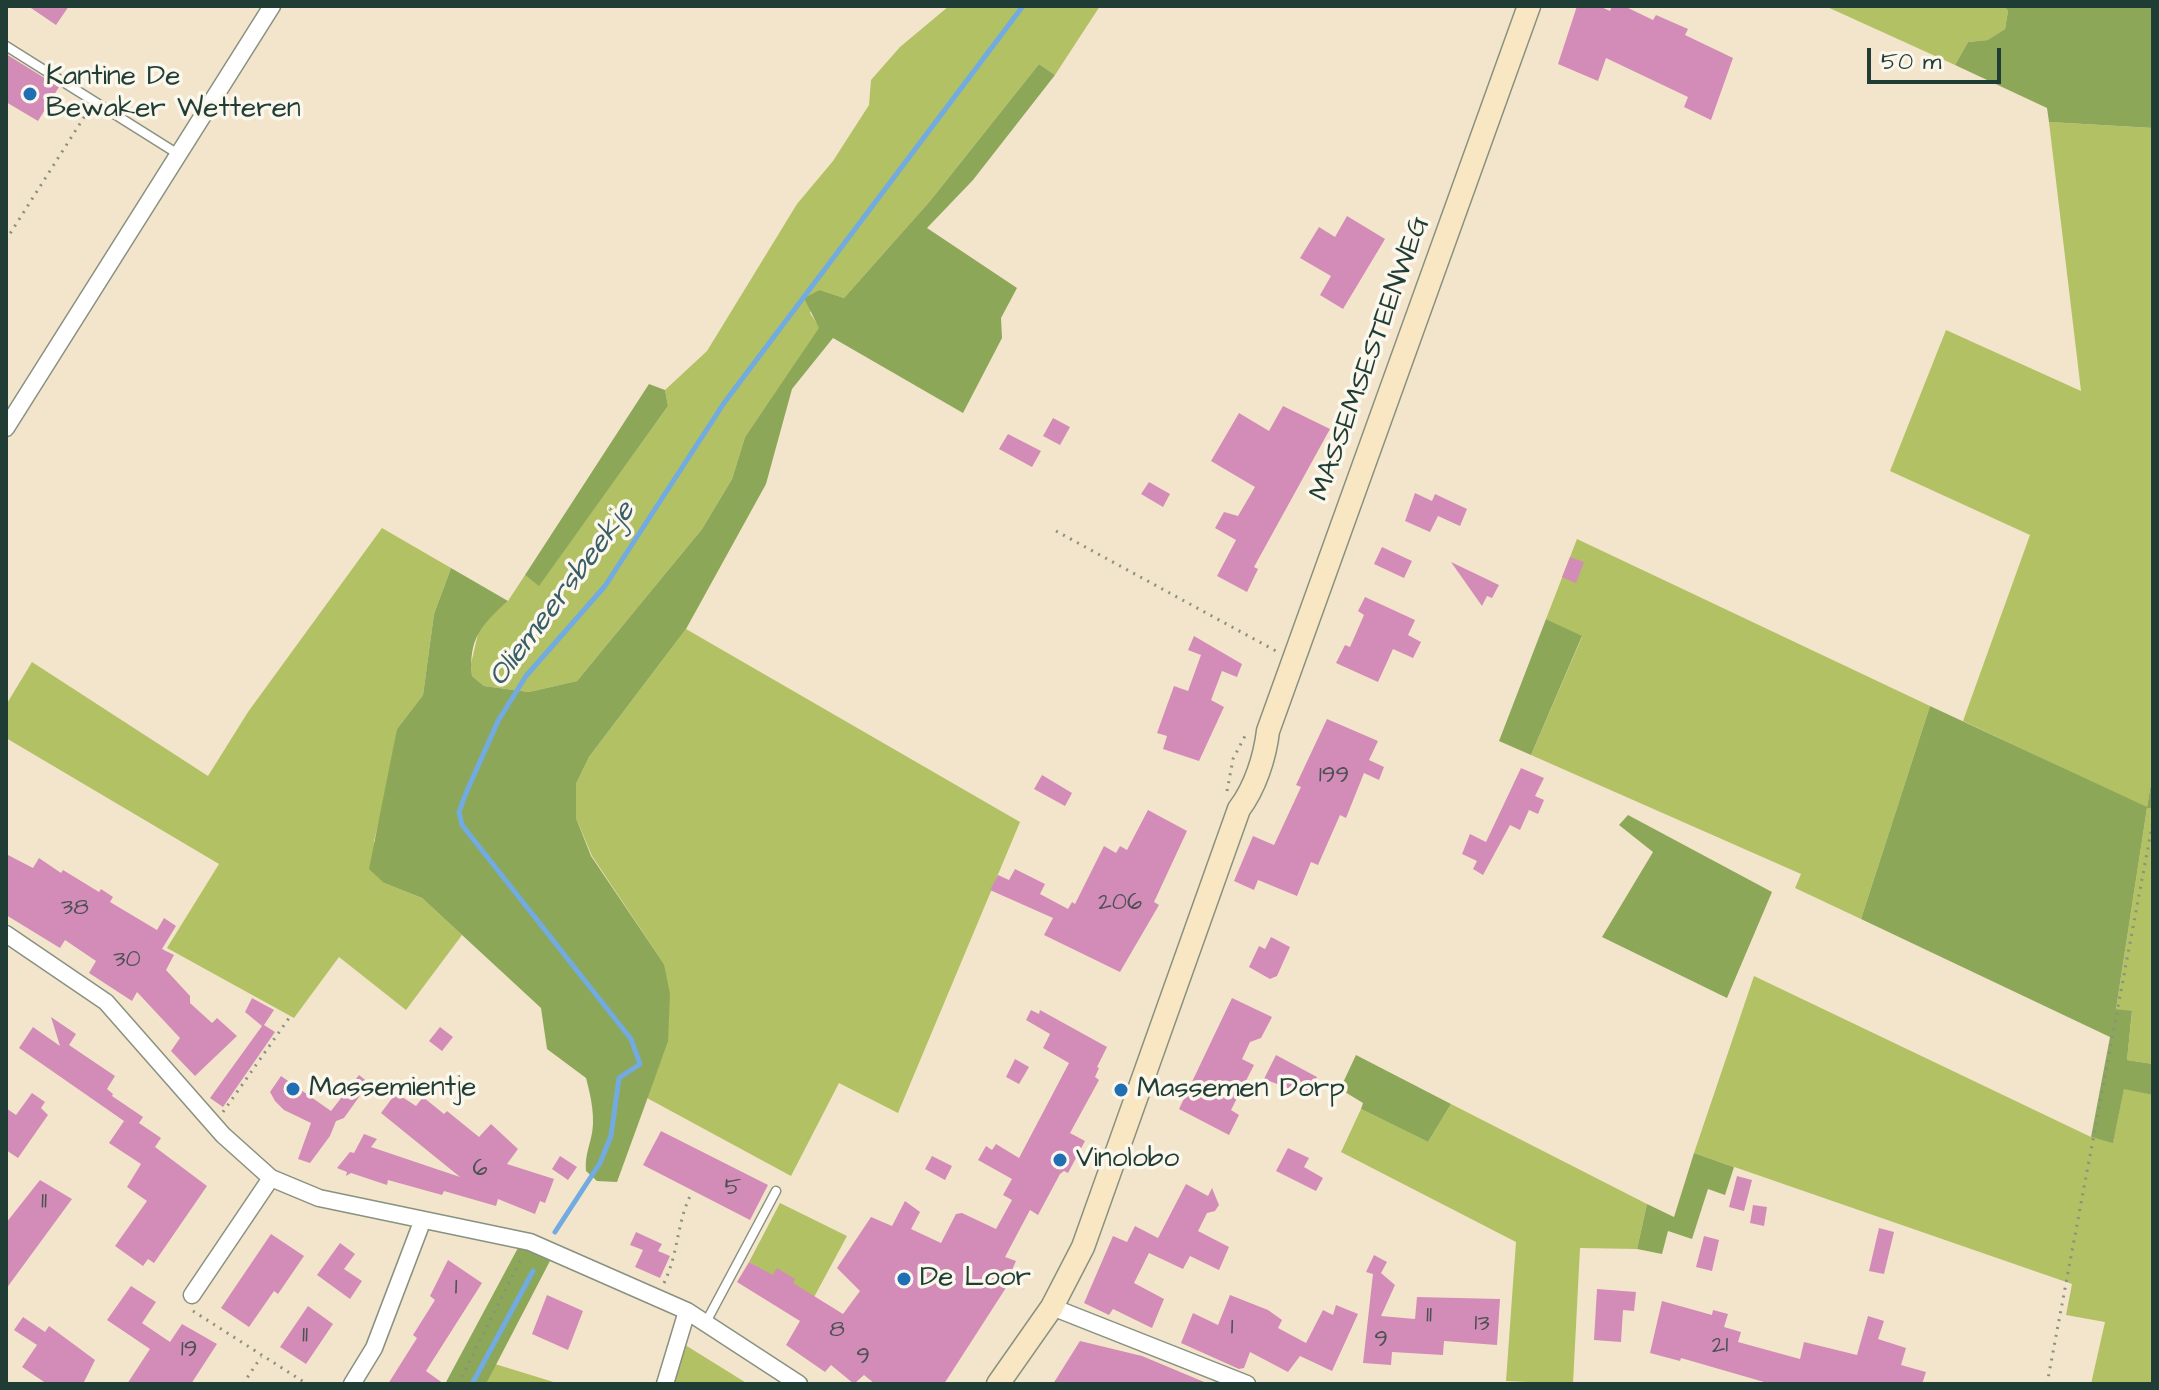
<!DOCTYPE html>
<html>
<head>
<meta charset="utf-8">
<style>
  body { margin:0 }
  #map { position:relative; width:2159px; height:1390px; overflow:hidden; background:#f3e5cb; font-family:"Architects Daughter",sans-serif }
  canvas { display:block }
  .frame { position:absolute; inset:0; border:8px solid #1f3d34; pointer-events:none }
  .scale { position:absolute; left:1867px; top:48px; width:134px; height:36px; box-sizing:border-box; border:4px solid #1f3d34; border-top:0; padding-left:10px; font-size:24px; line-height:28px; white-space:nowrap; color:#1f3d34; -webkit-text-stroke:6px #fbf7ec; paint-order:stroke }
</style>
</head>
<body>
<div id="map">
<canvas width="2159" height="1390"></canvas>
<div class="frame"></div>
<div class="scale">50 m</div>
</div>
<script>
const g = document.querySelector('canvas').getContext('2d');
g.lineJoin = 'round';
function paint(path, color) { g.fillStyle = color; g.fill(path, 'evenodd'); }
function strokePath(path, color, width, dash) { g.strokeStyle = color; g.lineWidth = width; g.lineCap = dash ? 'butt' : 'round'; g.setLineDash(dash || []); g.stroke(path); }
function drawText(font, color, halo, rows, align = 'center') {
  g.font = font + ' "Architects Daughter",sans-serif'; g.lineWidth = 7; g.setLineDash([]); g.textBaseline = 'middle'; g.strokeStyle = halo; g.fillStyle = color; for (const [text, x, y, turn = 0] of rows) {
    g.save(); g.translate(x, y); g.rotate((+turn || 0) * Math.PI / 180); g.textAlign = isNaN(turn) ? turn : align; if (halo) g.strokeText(text, 0, 0); g.fillText(text, 0, 0); g.restore();
  }
}
const green = new Path2D(`
  M949 6H1100L1055 75 1039 64 930 201 844 298 820 290 810 313 820 328 745 437 732 479 702 529 577 681 529 692 484 686 472 676 471 664 480 625 508 601 525 575 539 585 668 406 665 390 707 351 797 204 833 161 869 105 871 80 900 47Z
  M1825 6H2004L2008 11 2005 29 1989 40 1968 42 1955 65Z
  M2049 122 2153 128V772L2147 807 2153 808V1064L2127 1060 2132 1012 2116 1009 2147 808 1963 721 2030 535 1890 471 1946 330 2081 391Z
  M382 528 451 568 434 614 423 695 397 729 391 774 374 841 384 883 422 898 462 935 406 1010 339 957 294 1018 167 948 219 864 6 738V705L32 662 208 776 248 712Z
  M1577 539 1930 706 1861 919 1795 888 1801 874 1531 755 1582 637 1546 619Z
  M686 629 1020 822 898 1113 839 1083 791 1176 647 1098 668 1042 664 964 592 856 576 818V784L589 757Z
  M1754 976 2091 1137 2113 1142 2124 1088 2153 1095V1384H2091L2105 1322 2066 1315 2072 1284 1694 1153Z
  M1451 1104 1647 1204 1637 1249 1580 1248 1573 1384 1506 1381 1516 1242 1341 1152 1361 1109 1428 1142Z
  M780 1203 847 1236 813 1299 749 1262Z
  M682 1343 748 1384H670Z
  M495 1364 560 1384H486Z`);
const forest = new Path2D(`
  M2004 6H2153V128L2049 122 2047 108 1955 65 1968 42 1988 40 2005 29 2008 11Z
  M1039 64 1055 75 973 180 927 228 1017 288 1001 318 1002 338 963 413 833 338 792 389 766 484 686 629 589 757 576 784V818L591 856 664 964 670 994 668 1042 617 1182 597 1181 586 1171C585 1158 588 1150 591 1138 596 1119 591 1097 586 1078L547 1049 541 1008 422 898 384 883 369 869 397 729 423 695 434 614 451 568 508 601C482 624 468 639 472 676L484 686 529 692 577 681 702 529 732 479 745 437 819 328 804 298 820 290 844 298 930 201Z
  M649 384 665 390 668 406 539 586 525 575Z
  M1546 619 1582 636 1531 755 1499 741Z
  M1930 706 2147 807 2153 772V808H2147L2116 1009 2132 1011 2127 1060 2153 1064V1095L2124 1089 2113 1143 2091 1137 2110 1037 1861 919Z
  M1628 815 1772 892 1727 998 1602 937 1653 852 1619 825Z
  M1356 1055 1451 1104 1428 1142 1361 1109 1363 1103 1340 1089Z
  M1694 1153 1734 1167 1725 1195 1708 1189 1692 1239 1668 1231 1662 1254 1637 1249 1647 1204 1674 1217Z
  M519 1246 551 1259 486 1384H445Z`);
const stream = new Path2D(`
  M555 1232 600 1163 611 1136 619 1078 640 1064 631 1039 462 825 459 812 466 793 498 721 526 676 605 586 724 403 1023 6
  M472 1384 533 1271`);
const building = new Path2D(`
  M28 6H69L56 25Z
  M1577 6H1599L1610 11 1612 6H1624L1653 20 1656 15 1688 29 1685 35 1733 58 1711 120 1684 107 1688 97 1606 58 1598 81 1558 64Z
  M6 54 59 87 38 121 6 102Z
  M1347 216 1385 239 1343 309 1320 295 1331 276 1300 258 1319 227 1335 237Z
  M1283 406 1330 429 1254 567 1258 569 1247 592 1217 576 1236 540 1215 528 1224 512 1238 516 1255 487 1211 461 1239 413 1269 431Z
  M1053 418 1070 427 1060 445 1043 436Z
  M1008 434 1041 451 1032 467 999 449Z
  M1149 482 1170 494 1163 507 1141 494Z
  M1415 493 1432 501 1435 494 1467 509 1460 526 1438 516 1430 532 1405 521Z
  M1382 547 1412 561 1404 578 1374 564Z
  M1570 557 1584 562 1576 583 1562 577Z
  M1451 562 1499 585 1492 598 1487 596 1482 606Z
  M1365 597 1415 620 1408 635 1421 642 1413 658 1393 649 1378 682 1336 663 1345 645 1350 647 1364 615 1358 611Z
  M1194 636 1242 664 1237 677 1222 671 1211 700 1224 707 1199 761 1163 749 1167 736 1157 733 1174 686 1188 691 1201 655 1188 650Z
  M1327 719 1378 741 1369 760 1384 767 1379 780 1364 773 1346 818 1340 815 1318 865 1311 862 1297 896 1258 880 1254 890 1234 881 1253 836 1274 845 1301 787 1296 785Z
  M1521 768 1544 778 1535 796 1544 800 1538 814 1529 810 1520 830 1510 825 1483 875 1473 869 1477 861 1462 854 1470 834 1486 842Z
  M1042 775 1072 793 1065 806 1034 789Z
  M1148 810 1187 831 1154 902 1159 905 1120 972 1044 935 1053 918 990 890 998 875 1009 880 1015 869 1045 884 1040 894 1068 909 1072 902 1075 904 1104 846 1116 853 1120 846 1127 850Z
  M6 854 33 868 39 858 61 873 63 870 99 892 101 889 113 897 110 902 157 930 164 918 176 926 162 949 174 955 166 970 190 996V1003L212 1023 217 1018 237 1036 195 1076 171 1051 180 1038 137 992 132 1001 89 973 96 961 65 940 60 948 6 915Z
  M1271 937 1290 947 1277 976 1270 979 1249 967 1259 946 1265 949Z
  M252 998 274 1010 264 1025 275 1032 223 1107 210 1098 262 1026 245 1012Z
  M1232 998 1272 1017 1261 1038 1250 1042 1242 1059 1254 1065 1231 1110 1239 1115 1229 1135 1179 1109Z
  M1031 1010 1039 1014 1040 1010 1107 1047 1097 1067 1099 1068 1095 1077 1099 1080 1070 1133 1085 1141 1068 1173 1064 1171 1060 1174 1038 1215 1030 1210 1005 1257 1016 1261 1008 1279 1011 1280 944 1384H875L864 1375 854 1384 831 1365 825 1372 786 1345 800 1321 737 1282 749 1262 773 1275 777 1268 795 1279 793 1283 843 1314 860 1291 837 1268 871 1217 892 1226 905 1201 920 1212 911 1229 941 1243 956 1214 962 1213 996 1229 1012 1200 1003 1195 1012 1179 978 1160 986 1146 992 1150 996 1144 1019 1158 1069 1063 1043 1048 1050 1034 1026 1020Z
  M51 1017 76 1034 69 1045 115 1076 107 1089 113 1094 112 1096 143 1117 139 1123 161 1138 155 1147 207 1186 154 1263 148 1259 143 1266 115 1246 147 1201 127 1187 141 1164 109 1143 124 1121 19 1048 33 1027 60 1046Z
  M440 1027 453 1037 442 1051 429 1041Z
  M1276 1055 1317 1077 1310 1093 1300 1088 1298 1092 1264 1079Z
  M1015 1059 1029 1067 1019 1084 1006 1077Z
  M359 1075 369 1083 344 1118 336 1121 330 1136 310 1163 298 1159 311 1123 284 1110 275 1101 270 1092 281 1076 331 1111Z
  M32 1093 45 1102 41 1108 48 1115 18 1158 6 1150V1108L16 1115Z
  M396 1093 416 1106 423 1097 444 1114 447 1111 479 1137 491 1124 518 1149 507 1164 554 1179 545 1203 540 1201 535 1214 498 1199 496 1206 444 1191 442 1195 388 1180 387 1185 351 1173 346 1176 347 1172 337 1168 350 1152 354 1153 364 1134 377 1139 371 1147 460 1177 381 1113Z
  M661 1131 768 1185 750 1220 643 1165Z
  M1288 1148 1309 1158 1304 1167 1323 1178 1316 1191 1276 1171Z
  M560 1156 577 1167 568 1180 552 1169Z
  M932 1156 952 1166 945 1180 925 1169Z
  M1737 1176 1752 1180 1744 1211 1729 1207Z
  M40 1180 72 1199 6 1289V1223Z
  M1186 1184 1208 1196 1212 1188 1219 1205 1215 1211 1207 1213 1198 1231 1229 1247 1219 1270 1190 1256 1183 1269 1149 1253 1134 1283 1164 1299 1152 1328 1113 1309 1109 1315 1084 1303 1113 1236 1127 1242 1135 1226 1158 1238Z
  M1753 1205 1767 1207 1764 1226 1750 1223Z
  M1879 1228 1894 1232 1884 1274 1869 1271Z
  M636 1232 662 1244 658 1251 670 1256 660 1278 635 1267 643 1250 630 1245Z
  M271 1234 304 1256 278 1294 274 1291 249 1327 221 1308Z
  M1704 1236 1719 1240 1712 1271 1696 1267Z
  M340 1243 355 1254 344 1269 362 1281 350 1299 317 1275Z
  M1374 1255 1387 1262 1381 1273 1395 1285 1381 1316 1415 1319 1417 1297 1500 1299 1497 1345 1444 1341 1443 1355 1392 1352 1391 1365 1363 1363 1373 1274 1366 1272Z
  M448 1260 482 1283 426 1371 444 1384H388L417 1338 413 1335 435 1300 430 1296Z
  M131 1286 156 1302 142 1323 170 1342 182 1324 217 1344 191 1384H127L150 1349 107 1320Z
  M1597 1289 1636 1292 1634 1311 1623 1310 1621 1342 1594 1340Z
  M547 1295 583 1311 568 1350 532 1334Z
  M1230 1295 1268 1310 1282 1320 1278 1328 1306 1343 1323 1310 1333 1315 1336 1305 1358 1314 1332 1371 1300 1356 1288 1372 1250 1352 1244 1368 1239 1369 1181 1343 1193 1313 1218 1325Z
  M1662 1301 1712 1315 1713 1310 1728 1314 1724 1327 1741 1332 1738 1342 1800 1359 1804 1342 1857 1355 1868 1316 1884 1321 1878 1339 1906 1348 1901 1365 1926 1372 1922 1384H1771L1681 1358 1680 1361 1650 1353Z
  M308 1306 333 1324 306 1364 280 1347Z
  M23 1317 45 1332 49 1326 95 1360 83 1384H47L22 1367 37 1345 14 1330Z
  M1080 1341 1142 1356 1209 1384H1053Z`);
const path = new Path2D(`
  M6 240 88 111
  M1056 531 1276 651
  M1227 791 1233 759 1246 734
  M223 1112 289 1018
  M664 1283C679 1252 676 1225 691 1194
  M193 1311 307 1384
  M243 1384 261 1357
  M458 1384 521 1259
  M2047 1384 2153 821`);
const service = new Path2D(`
  M6 46 178 154
  M705 1324 776 1191`);
const minor = new Path2D(`
  M6 428 272 6
  M6 934 106 1002 223 1135 271 1178 319 1198 530 1242 687 1311 799 1384
  M192 1295 271 1178
  M1052 1307 1247 1384
  M352 1384 374 1348 422 1222
  M665 1384 687 1311`);
const secondary = new Path2D(`
  M998 1384 1052 1307 1083 1247 1239 809C1255 788 1265 757 1268 731L1529 6`);
const markers = [
  [30,94,8,"#1f6fb2"],
  [293,1089,8,"#1f6fb2"],
  [1121,1090,8,"#1f6fb2"],
  [1060,1160,8,"#1f6fb2"],
  [904,1279,8,"#1f6fb2"]
];
const numberNames = [
  ["199",1334,777],
  ["206",1120,904],
  ["38",75,909],
  ["30",127,961],
  ["6",480,1170],
  ["5",733,1189],
  ["11",44,1203],
  ["1",456,1289],
  ["11",1429,1317],
  ["13",1482,1325],
  ["1",1232,1329],
  ["8",837,1331],
  ["11",305,1337],
  ["9",1381,1341],
  ["21",1720,1347],
  ["19",189,1351],
  ["9",863,1358]
];
const poiNames = [
  ["Kantine De",46,78],
  ["Bewaker Wetteren",46,110],
  ["Massemientje",309,1089],
  ["Massemen Dorp",1137,1090],
  ["Vinolobo",1076,1160],
  ["De Loor",920,1279]
];
const streetNames = [
  ["MASSEMSESTEENWEG",1371,359,-70]
];
const waterNames = [
  ["Oliemeersbeekje",563,595,-53]
];
paint(green, '#b2c163');
paint(forest, '#8da759');
strokePath(stream, '#71abe1', 5);
paint(building, '#d38cb7');
strokePath(service, '#899180', 11);
strokePath(minor, '#899180', 19);
strokePath(secondary, '#899180', 25);
strokePath(path, '#899180', 3, [2, 6]);
strokePath(service, '#fff', 8);
strokePath(minor, '#fff', 16);
strokePath(secondary, '#f9e7c3', 22);
for (const [x, y, r, color] of markers) { const dot = new Path2D(); dot.arc(x, y, r, 0, 2 * Math.PI); g.fillStyle = color; g.fill(dot); strokePath(dot, '#fbf7ec', 3); }
drawText('24px', '#4c5155', null, numberNames);
drawText('28px', '#1f3d34', '#fbf7ec', poiNames, 'left');
drawText('28px', '#1f3d34', '#fbf7ec', streetNames);
drawText('italic 30px', '#385e68', '#fbf7ec', waterNames);
</script>
</body>
</html>
